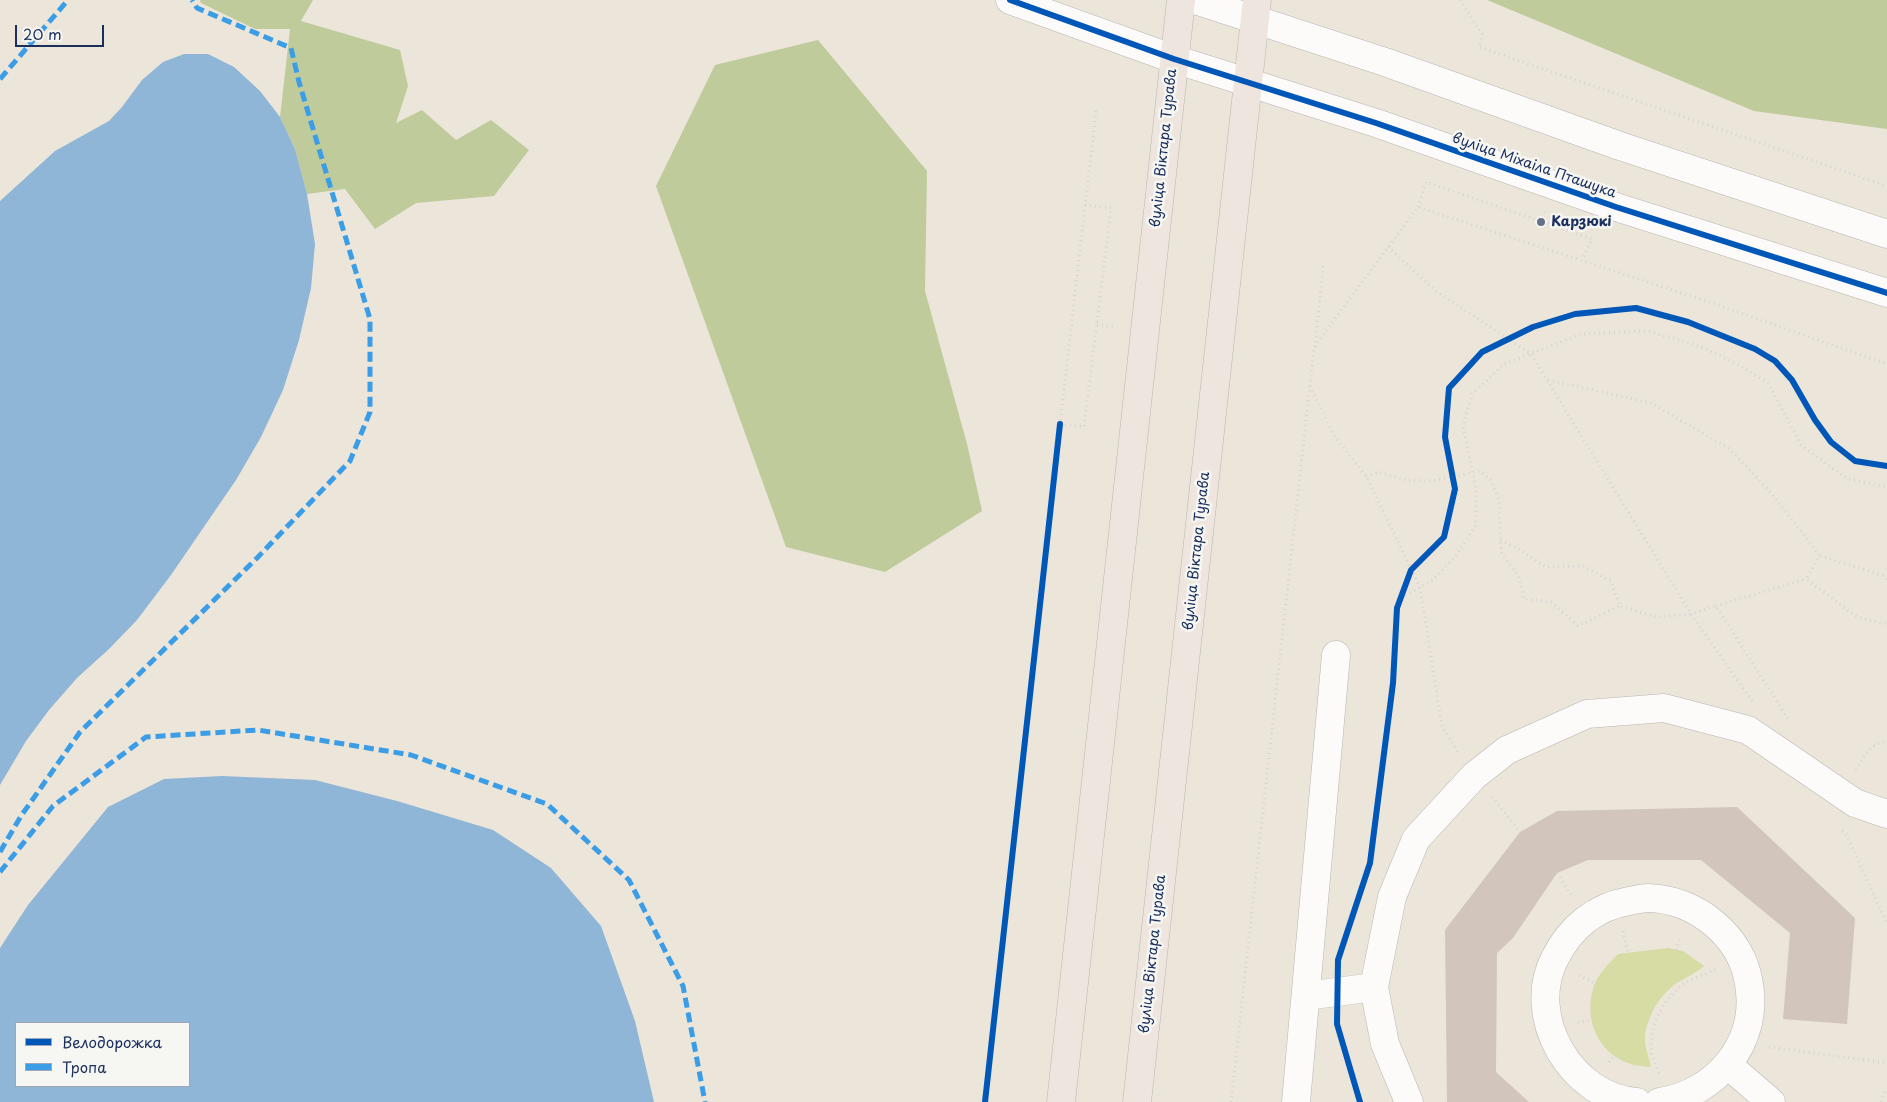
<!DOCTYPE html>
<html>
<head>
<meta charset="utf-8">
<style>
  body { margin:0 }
  #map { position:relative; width:1887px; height:1102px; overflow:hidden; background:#ece5d9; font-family:"Playpen Sans",sans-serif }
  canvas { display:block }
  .legend { position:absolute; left:15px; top:1022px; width:175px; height:65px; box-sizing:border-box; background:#f6f6f2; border:1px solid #9ea6b7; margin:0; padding:6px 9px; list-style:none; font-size:15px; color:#1b2f5e }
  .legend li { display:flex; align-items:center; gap:10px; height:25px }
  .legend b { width:25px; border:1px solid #9ea6b7 }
  .scale { position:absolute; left:15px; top:25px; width:89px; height:22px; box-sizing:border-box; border:2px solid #1b2f5e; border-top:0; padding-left:6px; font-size:15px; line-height:18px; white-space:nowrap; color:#1b2f5e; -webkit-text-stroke:4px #f6f6f2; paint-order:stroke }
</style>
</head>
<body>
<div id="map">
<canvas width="1887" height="1102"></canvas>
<ul class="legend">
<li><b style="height:6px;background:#0057b8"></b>Велодорожка</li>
<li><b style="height:6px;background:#3b9de6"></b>Тропа</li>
</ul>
<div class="scale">20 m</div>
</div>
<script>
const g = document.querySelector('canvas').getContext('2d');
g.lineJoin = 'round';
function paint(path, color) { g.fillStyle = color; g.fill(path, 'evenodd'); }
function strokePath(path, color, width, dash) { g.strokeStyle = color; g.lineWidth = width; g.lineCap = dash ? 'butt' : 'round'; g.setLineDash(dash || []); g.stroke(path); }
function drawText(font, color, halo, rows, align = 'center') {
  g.font = font + ' "Playpen Sans",sans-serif'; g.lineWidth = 5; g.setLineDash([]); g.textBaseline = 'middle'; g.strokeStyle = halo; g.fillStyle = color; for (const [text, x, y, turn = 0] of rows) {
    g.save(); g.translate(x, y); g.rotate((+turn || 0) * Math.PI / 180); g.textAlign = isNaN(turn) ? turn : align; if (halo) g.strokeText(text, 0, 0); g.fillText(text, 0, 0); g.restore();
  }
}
const green = new Path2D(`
  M1668 948 1683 951 1704 966C1696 973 1687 977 1677 983 1661 993 1647 1016 1645 1036 1644 1045 1649 1057 1651 1067 1644 1066 1635 1066 1628 1063 1599 1053 1585 1021 1592 993 1595 977 1607 965 1618 954Z`);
const forest = new Path2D(`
  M200 0H313L301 21 400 50 408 86 396 123 422 110 456 140 491 120 529 150 494 196 416 203 375 229 345 189 307 194 295 149 280 117 290 29H255L201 3Z
  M1487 0H1887V129L1754 111Z
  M818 40 927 171 925 291 967 444 982 511 885 572 786 547 656 186 715 65Z`);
const water = new Path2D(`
  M184 54H208L234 67 260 91 280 117 295 149 307 194 315 244 311 288 299 340 283 390 261 437 236 480 171 575 137 620 109 649 77 678 49 710 26 741 0 785V201L55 151 109 121 122 107 142 80 163 62Z
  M222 776 315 780 397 801 493 830 551 868 601 926 635 1021 654 1102H0V948L28 905 108 807 164 779ZM189 1023V1086H16V1023Z`);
const building = new Path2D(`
  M1737 807 1855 918 1847 1024 1783 1019 1790 933 1701 860H1588L1557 873 1513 938 1497 953 1496 1072 1529 1102H1447L1445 930 1520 832 1557 811Z`);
const path = new Path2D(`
  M1460 0 1482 34 1479 47 1887 186
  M1085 205 1111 208 1084 427 1060 424 1096 111
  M1418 207 1426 182 1592 239 1582 260
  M1541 222 1545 211
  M1388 247 1436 291 1531 354 1691 614 1657 617 1620 606
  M1097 324 1116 328
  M1315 347 1323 265
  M1548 380 1651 403 1730 449 1772 494 1820 556
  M1310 386 1333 434 1366 476 1420 587 1442 727 1458 752
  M1366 476 1379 472 1406 480 1432 481 1480 471 1490 479 1499 500 1500 540 1502 555 1518 575 1524 599 1551 602 1578 626 1620 606 1611 581 1583 566 1546 567 1517 548 1500 540
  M1887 579 1882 575 1820 556 1806 579 1857 617 1887 624
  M1401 598 1433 580 1455 557 1476 525V488L1463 426 1472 394 1504 364 1581 334 1647 331 1697 345 1737 364 1768 383 1802 446 1848 479 1887 487
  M1716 606 1806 579
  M1752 701 1691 614 1716 606 1790 722
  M1856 770C1863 757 1871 743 1887 741
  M1492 797 1520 832
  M1842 831 1846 834 1887 924
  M1557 873 1572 896
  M1623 931 1628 952
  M1676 950 1681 936
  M1579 975 1596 984
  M1578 1023 1592 1020
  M1769 1047 1887 1063
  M1609 1062 1614 1055
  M1659 1073C1657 1067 1654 1061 1652 1055 1647 1027 1664 996 1687 982 1696 977 1706 974 1716 969
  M1231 1102 1314 347 1418 207 1706 301 1887 364
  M1881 1102 1887 1088`);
const minor = new Path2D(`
  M1010 0 1174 59 1376 123 1616 207 1887 293
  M1195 0 1385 62 1620 146 1887 234
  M1306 996 1374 987
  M1728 1065 1771 1102
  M1296 1102 1336 655
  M1409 1102 1385 1044 1374 987 1392 897 1416 839 1474 776 1507 750 1587 714 1664 708 1748 730 1855 803 1887 814
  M1637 1102C1572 1098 1524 1017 1555 958 1570 928 1595 907 1629 901 1635 900 1642 898 1648 898 1696 899 1742 936 1749 984 1759 1043 1716 1094 1659 1102`);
const major = new Path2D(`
  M1061 1102 1181 0
  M1137 1102 1257 0`);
const quiet = new Path2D(`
  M0 79 68 0
  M0 852 21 816 80 732 257 558 350 461 370 412V319L299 82 291 48 197 8 192 0
  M0 872 53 806 146 737 258 730 411 755 547 804 629 880 683 986 705 1102`);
const cycleway = new Path2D(`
  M1010 0 1174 59 1376 123 1616 207 1887 293
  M985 1102 1060 424
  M1360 1102 1337 1024 1338 960 1370 863 1393 683 1397 608 1411 570 1444 537 1455 489 1445 437 1449 388 1482 352 1533 327 1575 314 1636 308 1688 322 1755 349 1775 361 1792 380 1815 420 1831 442 1855 461 1887 466`);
const markers = [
  [1541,222,5,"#646f89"]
];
const streetNames = [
  ["вуліца Віктара Турава",1164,148,-84],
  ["вуліца Міхаіла Пташука",1534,166,19],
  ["вуліца Віктара Турава",1197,551,-84],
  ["вуліца Віктара Турава",1153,954,-84]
];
const poiNames = [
  ["Карзюкі",1551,222]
];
paint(green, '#d6dca3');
paint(forest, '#bfcb9a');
paint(water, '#8fb5d7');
paint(building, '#d2c5bc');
strokePath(minor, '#b8b5b2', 29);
strokePath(major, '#b8b5b2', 29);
strokePath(path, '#d5d5d5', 3, [1, 4]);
strokePath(minor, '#fcfbf9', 28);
strokePath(major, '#eee6de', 28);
strokePath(quiet, '#3b9de6', 5, [10, 5]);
strokePath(cycleway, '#0057b8', 6);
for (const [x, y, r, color] of markers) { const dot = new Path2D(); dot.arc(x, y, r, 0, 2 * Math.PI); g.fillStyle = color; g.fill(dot); strokePath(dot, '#f6f6f2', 2); }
drawText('14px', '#1b2f5e', '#f6f6f2', streetNames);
drawText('bold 14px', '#1b2f5e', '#f6f6f2', poiNames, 'left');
</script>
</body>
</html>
